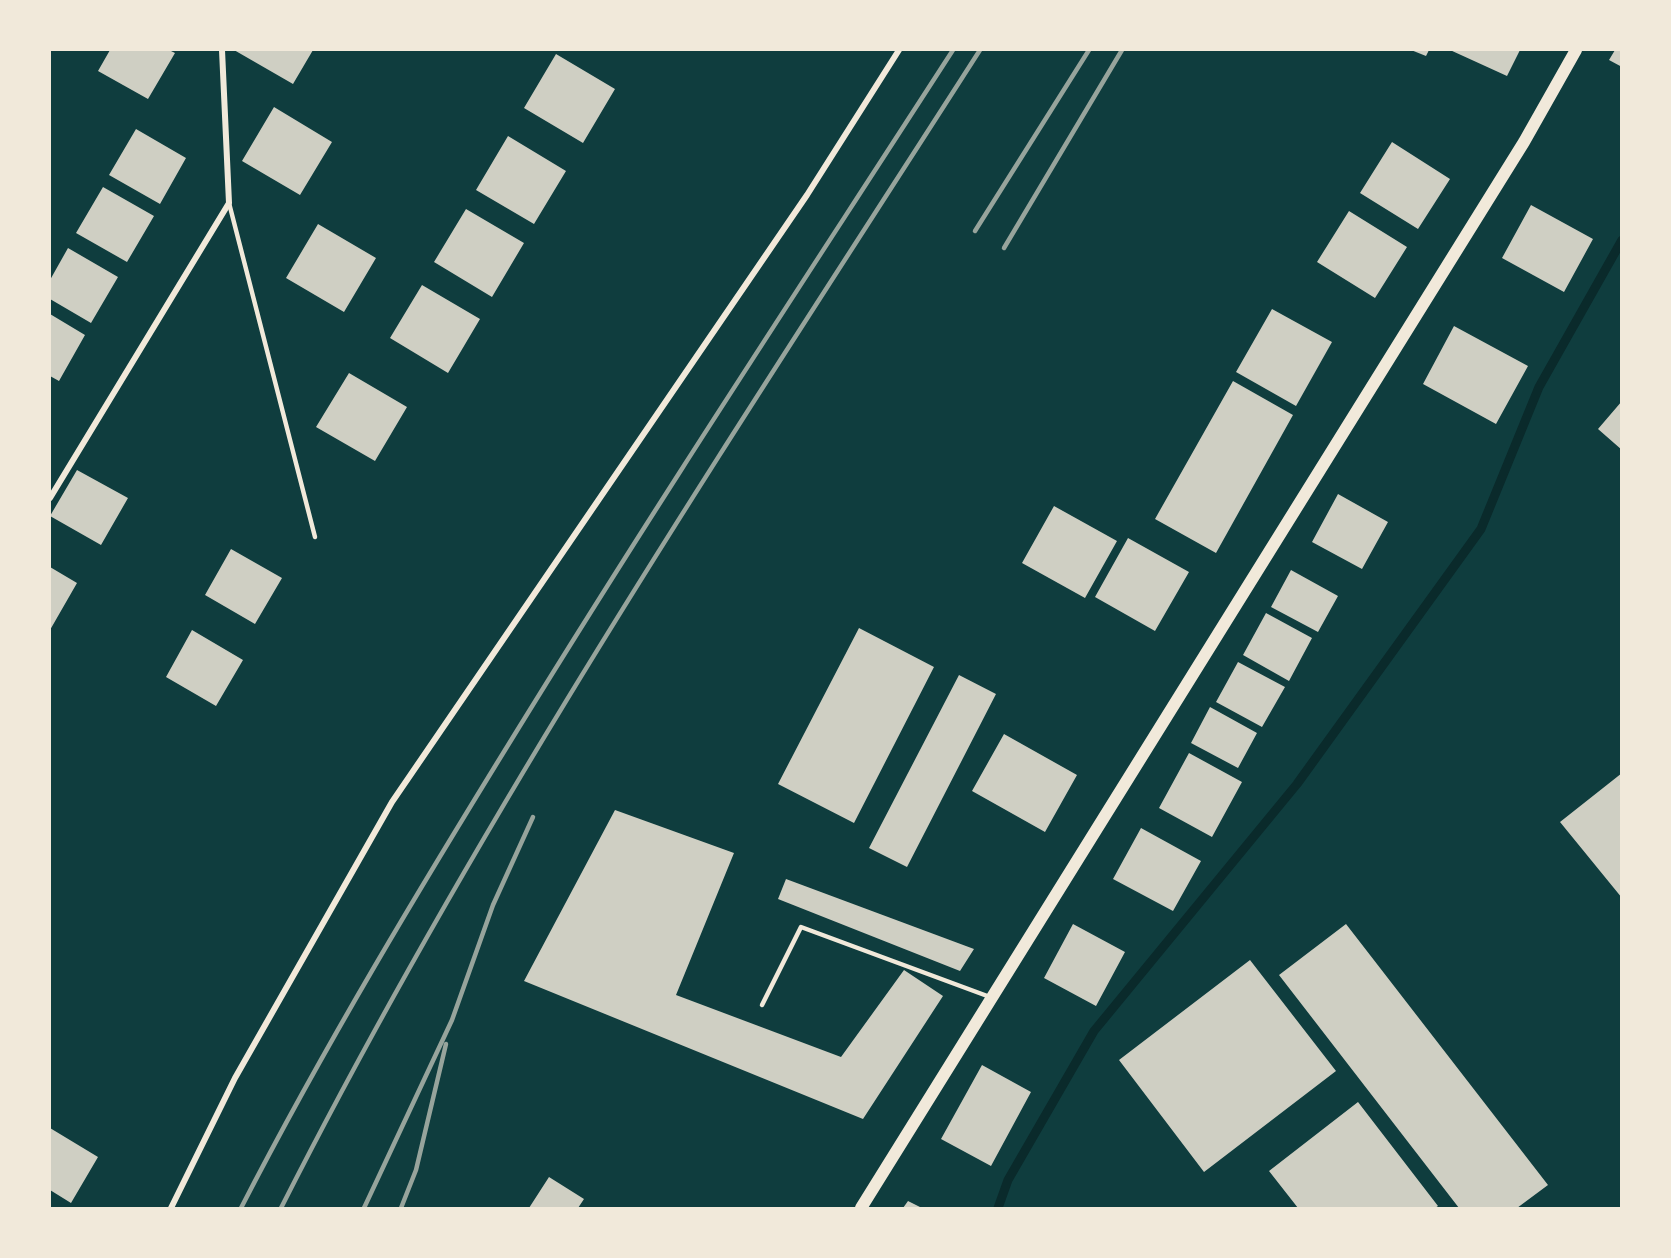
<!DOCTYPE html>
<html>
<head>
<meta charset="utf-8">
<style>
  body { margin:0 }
  #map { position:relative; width:1671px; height:1258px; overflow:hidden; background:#0f3d3e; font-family:Quicksand,sans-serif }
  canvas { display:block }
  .frame { position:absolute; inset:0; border:51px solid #f1e9da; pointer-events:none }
</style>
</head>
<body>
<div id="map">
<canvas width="1671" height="1258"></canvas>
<div class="frame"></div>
</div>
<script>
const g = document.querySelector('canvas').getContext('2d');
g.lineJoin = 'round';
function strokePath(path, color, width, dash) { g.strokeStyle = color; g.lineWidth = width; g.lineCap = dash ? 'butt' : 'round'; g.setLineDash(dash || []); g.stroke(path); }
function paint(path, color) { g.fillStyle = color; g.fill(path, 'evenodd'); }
const stream = new Path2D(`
  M998 1208 1008 1180 1094 1031 1297 784 1481 529 1539 387 1622 240`);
const building = new Path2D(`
  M110 50H169L175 53 148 99 98 71Z
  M234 50H313L293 84Z
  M1411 50H1429L1426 56Z
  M1450 50H1520L1507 76Z
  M1615 50H1622V67L1609 60Z
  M556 54 615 89 583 143 524 108Z
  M274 107 332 142 300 195 242 161Z
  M136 129 186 158 160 204 109 175Z
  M508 136 566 171 534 224 476 190Z
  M1392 142 1450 179 1418 229 1360 193Z
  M103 187 154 216 127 262 76 233Z
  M1531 205 1593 239 1564 292 1502 258Z
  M466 209 524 243 492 297 434 262Z
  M1349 211 1407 247 1375 298 1317 262Z
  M318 224 376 258 344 312 286 278Z
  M68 248 118 277 91 323 50 299V280Z
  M422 285 480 319 448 373 390 338Z
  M1272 309 1332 342 1296 406 1236 372Z
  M50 314 85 335 59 381 50 376Z
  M1454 326 1528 366 1496 424 1423 384Z
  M349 373 407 407 375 461 316 427Z
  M1233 381 1293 415 1216 553 1155 519Z
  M1622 401V450L1598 429Z
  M77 470 128 498 101 545 50 516Z
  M1338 494 1388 522 1362 569 1312 542Z
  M1054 506 1117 541 1085 598 1022 563Z
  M1128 538 1189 572 1155 631 1095 597Z
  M231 549 282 578 255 624 205 595Z
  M50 567 77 583 50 630Z
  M1291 570 1338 596 1318 632 1271 607Z
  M1266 613 1312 638 1289 681 1243 655Z
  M859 628 934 667 854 823 778 784Z
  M192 630 243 660 216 706 166 677Z
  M1238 662 1285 687 1262 727 1216 702Z
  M959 675 996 694 907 867 869 848Z
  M1210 707 1257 733 1238 768 1191 743Z
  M1004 734 1077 775 1045 832 972 791Z
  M1189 753 1242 782 1212 837 1159 808Z
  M1622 773V898L1560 822Z
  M615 810 734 853 676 995 841 1057 904 970 943 996 863 1119 524 981Z
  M1141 828 1201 861 1173 911 1113 879Z
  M786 879 974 949 960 971 778 899Z
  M1073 924 1125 952 1096 1006 1044 978Z
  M1346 924 1548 1185 1517 1208H1459L1279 975Z
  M1250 960 1336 1071 1204 1172 1119 1060Z
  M982 1065 1031 1092 991 1166 941 1139Z
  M1358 1102 1438 1206 1435 1208H1298L1269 1171Z
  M50 1128 98 1157 71 1203 50 1190Z
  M549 1177 584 1199 578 1208H529Z
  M908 1201 922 1208H903Z`);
const service = new Path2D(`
  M229 203 315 537
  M762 1005 801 927 990 997`);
const minor = new Path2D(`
  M50 498 229 203 222 50
  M171 1208 235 1078 392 802 807 195 899 50`);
const secondary = new Path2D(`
  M861 1208 1524 142 1576 50`);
const rail = new Path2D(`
  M975 231 1089 50
  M1004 248 1122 50
  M241 1208C325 1045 421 886 518 729 659 500 807 276 953 50
  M281 1208C485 805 737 429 980 50
  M364 1208 452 1020 493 905 533 817
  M401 1208 416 1170 446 1044`);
strokePath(stream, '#0a2a2b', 9);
paint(building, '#cfcfc3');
strokePath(service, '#f1e9da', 4.5);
strokePath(minor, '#f1e9da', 6);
strokePath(secondary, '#f1e9da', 12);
strokePath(rail, '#97a49c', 4.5);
</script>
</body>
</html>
